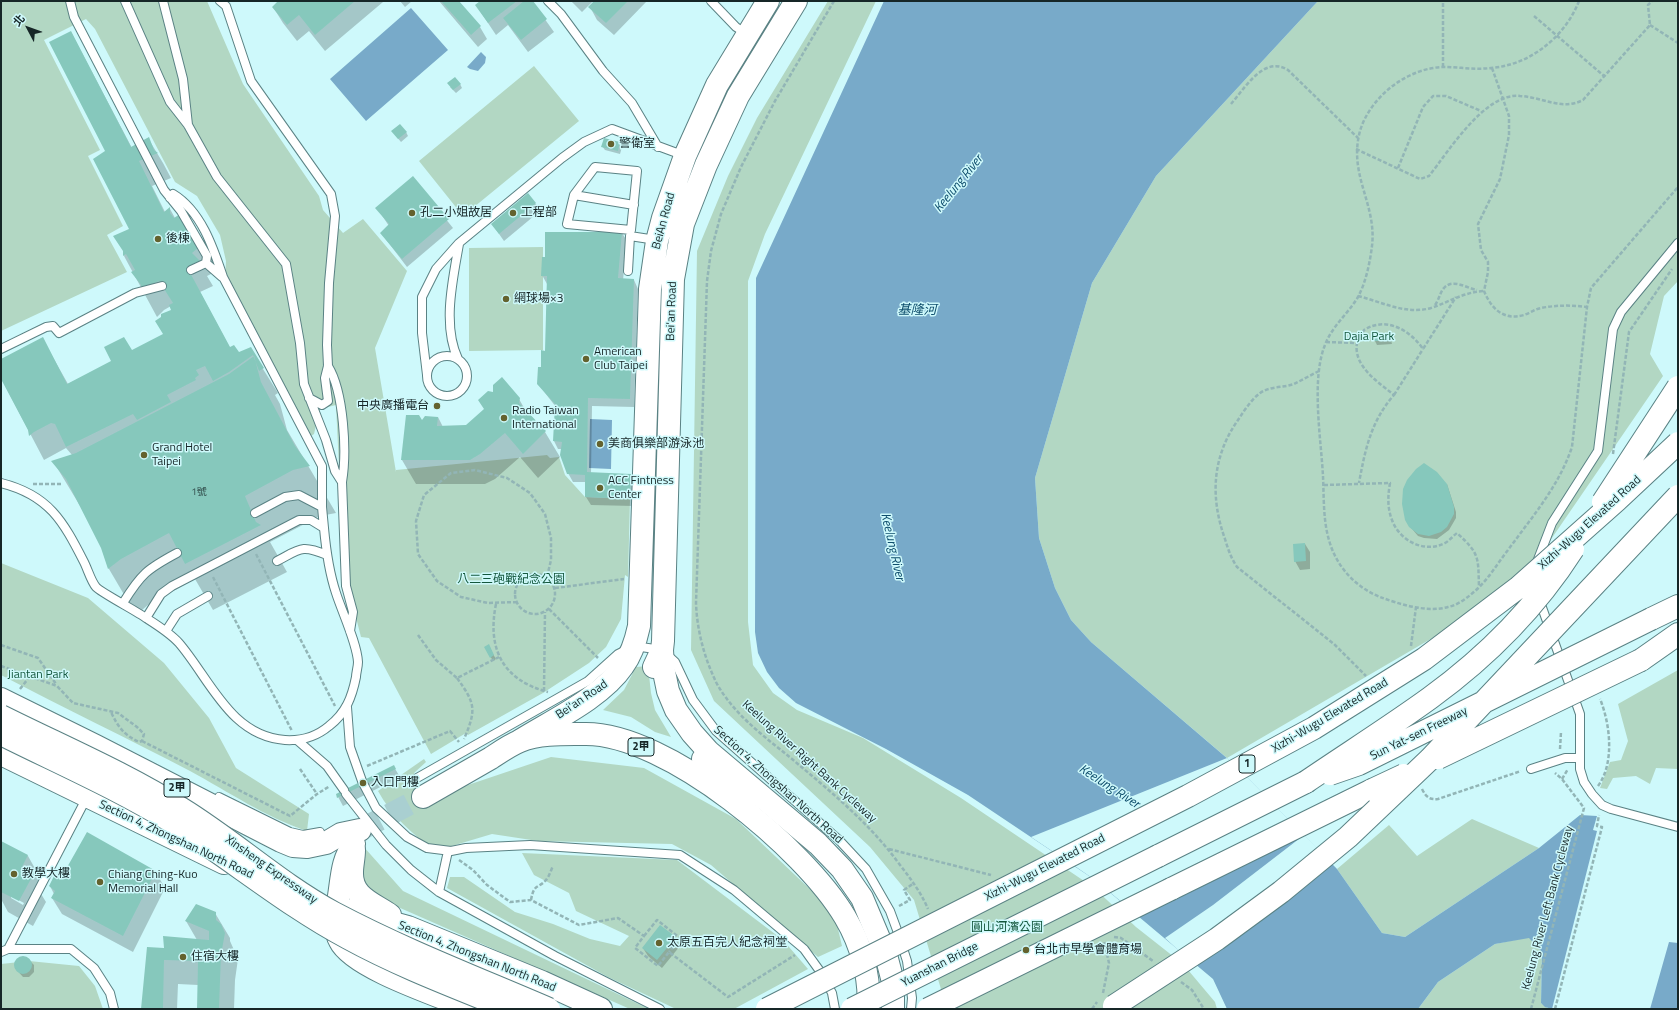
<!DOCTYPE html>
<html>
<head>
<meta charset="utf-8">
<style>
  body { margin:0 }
  #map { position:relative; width:1679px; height:1010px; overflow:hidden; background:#cef9fb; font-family:"Titillium Web","Noto Sans TC",sans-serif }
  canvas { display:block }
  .frame { position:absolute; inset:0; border:2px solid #162627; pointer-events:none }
  .north { position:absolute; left:8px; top:8px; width:40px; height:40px; -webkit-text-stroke:3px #cef9fb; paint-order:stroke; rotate:311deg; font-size:11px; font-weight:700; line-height:16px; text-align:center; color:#162627 }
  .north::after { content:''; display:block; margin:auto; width:14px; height:18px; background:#162627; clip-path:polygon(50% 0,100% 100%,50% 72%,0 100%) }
</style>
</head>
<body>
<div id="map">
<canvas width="1679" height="1010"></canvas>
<div class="frame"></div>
<div class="north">北</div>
</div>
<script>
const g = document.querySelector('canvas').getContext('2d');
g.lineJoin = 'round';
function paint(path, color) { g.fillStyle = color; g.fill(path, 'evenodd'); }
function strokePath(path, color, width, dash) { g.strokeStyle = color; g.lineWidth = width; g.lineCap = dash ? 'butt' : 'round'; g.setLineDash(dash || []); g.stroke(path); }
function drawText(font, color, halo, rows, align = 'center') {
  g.font = font + ' "Titillium Web","Noto Sans TC",sans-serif'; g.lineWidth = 3; g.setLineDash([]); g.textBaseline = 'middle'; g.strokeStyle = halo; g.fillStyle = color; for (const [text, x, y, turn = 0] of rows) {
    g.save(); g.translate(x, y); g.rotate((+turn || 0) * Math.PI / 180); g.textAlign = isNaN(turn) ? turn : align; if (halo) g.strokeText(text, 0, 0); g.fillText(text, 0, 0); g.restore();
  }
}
const green = new Path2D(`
  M1 1H207L243 84 319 196 323 210 343 233 363 219 407 271 375 348 396 472V470L547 455 550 458 559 457 565 475 585 497 630 499 628 577 625 575 621 619 606 647 589 663 543 693 468 735 466 733 431 754 369 638 361 637 344 571 336 405 320 409 314 434 311 436 225 281 226 261 220 235 197 196 175 182 95 29 86 19 44 40 100 150 88 156 123 226 107 235 127 272 1 331Z
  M828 1H876L765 234 748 281V622L753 665 773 693 797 710 863 738 961 798 1093 887 1136 927 1183 964 1215 1002 1217 1009H947L914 900 870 847 714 701 691 650 697 251 728 176 757 118Z
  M1318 1H1678V281L1664 296 1650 354 1663 376 1543 551 1470 616 1227 758 1091 642 1071 620 1055 588 1039 538 1035 478 1092 283 1156 176Z
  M534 66 579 121 463 216 419 161Z
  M543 247V350L469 351V248Z
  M1 563 88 598 164 663 209 718 236 768 309 814 307 831C265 817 229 792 190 771 129 739 64 708 1 675Z
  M648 666 651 693 655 710 671 737 655 732 631 717 603 710 624 690 636 667Z
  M1678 670V769L1656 768 1650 784 1636 776 1613 778 1607 789 1600 788 1610 762 1621 760 1628 741 1618 704Z
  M551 757 644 768 736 819 834 912 842 946 818 957 711 865 672 844 538 841 492 834 435 851C412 833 392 817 378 791L424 759 426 762 414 773 428 806 465 786Z
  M1472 819 1539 848 1405 937 1382 933 1337 869 1389 825 1417 856Z
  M363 846 403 891 649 1009H630L382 900 362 881Z
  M522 853 677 860 783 940 808 969 734 1009H676L608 977 447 888 450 877H464L515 912 553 924 590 939 620 946 629 936 576 911 569 893 534 875Z
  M1529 937 1542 952 1541 1003 1549 1009H1418L1438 982 1495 944Z
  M29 961 79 966 95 986 103 1009H1V964Z`);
const water = new Path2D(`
  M884 1H1318L1156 176 1092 283 1035 478 1039 538 1055 588 1071 620 1091 642 1235 765 1337 869 1382 933 1405 937 1539 848 1580 815 1597 816 1593 830 1597 831 1552 1009 1545 1007 1541 1003 1542 952 1529 938 1495 944 1438 982 1418 1009H1227L1213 979 1095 880 968 795 886 749 796 703 779 688 767 672 758 653 755 632 756 278Z
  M411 8 448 50 366 121 330 79Z
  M481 52 486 57 485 63 478 71 470 69 467 67Z
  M590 419 612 420 611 469 589 468Z
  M1669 942 1678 943V1009H1650Z`);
const pier = new Path2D(`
  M1227 758 1235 765 1061 857 1031 837Z
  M1240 770 1301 832 1135 913 1095 880 1066 860Z
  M1304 835 1322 853 1187 958 1165 938 1213 905Z`);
const shadow = new Path2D(`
  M280 1H383V2L325 51 309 31 297 41 283 23 273 7Z
  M400 1H412L405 7Z
  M439 1H458L480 27 487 39 478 47Z
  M479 1H532L554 32 528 52 508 25 496 35 476 5 480 2Z
  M571 1H593L582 12Z
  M596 1H647L614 35 597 20 590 7Z
  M71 32 132 148 148 138 163 163 171 178 152 186 165 212 170 209 175 218 205 245 219 270 207 276 213 286 200 292 230 348 239 353 251 348 263 369 278 393 275 395 280 404 287 430 336 513 320 516 270 542 287 572 213 610 195 579 148 605 136 615 109 569 102 547 85 514 53 461 72 455 66 448 44 460 1 378V362L42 338 68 384 164 335 173 310 171 306 164 310 157 317 124 256 130 230Z
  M460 84 462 88 456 93 450 87Z
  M406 132 408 136 401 142 395 135Z
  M619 143 622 147 620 154 605 150 602 146Z
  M413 178 453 228 407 267 381 233 389 226 377 208Z
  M535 203 540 211 504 241 492 224Z
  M622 233 627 241 623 280H634L638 289 634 407 592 406 591 474 631 475 636 483 634 506 591 505 586 497V482H573L568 473 562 449H558L554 441 556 407 538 384 546 352 547 284 542 275Z
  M1390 336 1392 344 1377 345 1375 341Z
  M519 399 527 413 545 432 560 457 538 478 520 457 495 479 485 484H416L402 460 422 421 438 417 443 427 467 426Z
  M1447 484 1456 512V518L1449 530 1437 539 1424 538 1418 536 1408 524Z
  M1305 544 1310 552V569L1300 570 1295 561Z
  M488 646 496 659 493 661 485 647Z
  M394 767 400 777 343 806 337 795Z
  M1 842 28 856 42 881 38 889 46 902 33 926 8 912 1 899ZM11 896 24 903 23 905 11 898Z
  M155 871 165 888 133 952 62 914 52 898 54 894 50 886 61 879Z
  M215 913 230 938V941L238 959 235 980 234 1009H198V985L178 984 177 1009H142L165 949 197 940 186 921Z
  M675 938 680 946 662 968 648 956 643 948Z
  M20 957H26L34 965V972L29 977H23L15 968V962Z`);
const building = new Path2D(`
  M278 1H355L315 35 299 15 287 25 272 7Z
  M441 1H459L481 26 471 35Z
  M480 1H517L488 23 475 5Z
  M524 1H533L547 19 521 40 503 18Z
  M594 1H628L606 23 588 7Z
  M71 31 131 147 149 137 154 150 158 153 139 161 164 212 170 207V213L174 218 186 210 203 242 206 245 199 247 192 253 200 261 187 267 230 347 234 345 239 352 251 347 264 368 259 371 253 355 229 372 213 381 205 366 196 370 199 375 195 378 196 380 167 395 171 402 137 420 133 414 66 447 55 424 51 423 34 432 29 436 28 430 1 379V359L43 337 67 384 111 361 104 347 124 337 132 350 163 334 155 321 161 317V314L171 310 169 305 173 303 159 281 150 285 142 293 141 285 131 272 135 270 126 254 123 256V251L113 236 129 229 93 159 105 151 49 42Z
  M455 77 461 84 453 90 447 83Z
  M400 124 407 132 398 139 391 131Z
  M604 138 620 142 618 151 601 147Z
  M413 176 449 219 402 259 380 233 389 224 375 208Z
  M528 193 536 203 499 234 491 224Z
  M545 232H622L618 278 634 279 630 399 588 398 587 472 631 474 630 499 585 497V475L567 474 560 455 562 442 553 441 555 404 537 384 538 367H541V350L545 351 547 276H541L542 257H545Z
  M1374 335H1391V341H1374Z
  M254 356 261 382 295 446 310 466 293 470 245 496 256 522 261 525 185 564 169 533 121 559 108 569 101 548 66 479 51 461 76 453 229 374Z
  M502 377 520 398 519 403 546 431 523 454 505 433 480 454 470 460H401L406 415H419L422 420 425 416 438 417 437 426 466 425 484 409 478 400 488 391 493 392V385Z
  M1424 463 1437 472 1447 484 1454 507V514L1447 527 1441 532 1429 536 1418 534 1409 527 1405 520 1402 504 1403 489 1407 480 1416 469Z
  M1305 543 1306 561 1294 562 1293 544Z
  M489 644 494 655 490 658 484 647Z
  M394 765 396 769 337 798 336 794Z
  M87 832 156 871 123 936 51 898 55 891 49 886 54 876 61 878Z
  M1 841 28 855 20 871 32 877 19 901 1 892Z
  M196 904 216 912V920L221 924 225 933 221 955 219 1009H197L198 961 164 960 163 1009H141L147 947 164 948 163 936 209 940V931L185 921Z
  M660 925 676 937 657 960 642 948Z
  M14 965a9 9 0 1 1 18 0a9 9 0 1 1-18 0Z`);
const primaryTunnel = new Path2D(`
  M360 830 423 797`);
const path = new Path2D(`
  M834 1 775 101 741 167 721 214 711 251 707 281 696 603C697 630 704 657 716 682 733 714 765 737 792 759 830 791 868 822 897 861 909 877 920 890 928 909
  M1579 1C1565 37 1530 65 1491 68 1475 70 1459 67 1443 67 1407 68 1370 97 1360 131 1348 175 1377 204 1372 246 1370 262 1366 282 1358 297 1348 314 1332 326 1325 345 1311 379 1321 439 1323 476 1324 497 1323 520 1329 540 1336 566 1355 587 1380 597 1399 604 1427 613 1448 607 1458 605 1467 598 1475 591 1488 580 1497 564 1508 550 1532 517 1559 486 1572 447L1587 307 1591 288 1678 187
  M1534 16 1604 76
  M1650 25 1678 43
  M1443 67V1
  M1492 68 1509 116V135L1500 179 1478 224 1481 250 1488 262V272L1484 291C1491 308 1503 321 1524 315 1530 313 1535 309 1541 308 1557 305 1572 305 1587 307
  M1231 104C1245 88 1264 55 1288 70L1358 138
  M1356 149 1420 179 1429 176C1449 151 1485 92 1520 96 1542 97 1562 111 1583 100L1650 25 1648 5 1652 1
  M1398 168 1423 107 1433 96H1446L1481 111
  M1358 296C1382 302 1406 315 1431 308 1449 302 1464 292 1484 291
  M1435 305C1439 300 1440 292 1444 288 1453 278 1466 288 1477 290
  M1326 342 1357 343C1353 366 1378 382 1394 395 1371 421 1365 450 1359 483
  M1357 343 1364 330C1386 316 1410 330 1423 349L1456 297
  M1319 371C1311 375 1302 380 1294 384 1283 388 1268 386 1259 394 1251 400 1244 411 1238 420 1212 457 1210 497 1225 539 1228 549 1231 558 1237 567L1334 644 1366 676
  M1394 395 1423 349
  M1613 454 1629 332 1672 269
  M33 484H63
  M1324 485 1390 483C1388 495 1387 507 1392 520 1399 540 1424 554 1445 543 1449 541 1453 536 1457 533 1480 554 1478 557 1479 587
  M256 554 335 706
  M515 594a20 20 0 1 1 40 0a20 20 0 1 1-40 0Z
  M213 577 292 731
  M555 588 624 579
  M517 602 488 603 461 597 437 581 418 554 416 521 424 495 451 473 475 470 507 478 530 493 545 514 551 538V560L547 577
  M496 604C487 648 502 680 548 692
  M549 609 598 658
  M418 635 436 660 457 678 499 657
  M1 645 38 658 56 684
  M1411 646 1416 607
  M1 666 57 686 73 703 118 713 137 727 144 734 142 741 139 742C124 735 118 727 111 712
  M457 678C475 703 477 709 464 739
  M20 689 31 675
  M544 691 545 612
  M142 741 290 816 317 794 330 786
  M1560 749 1561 732
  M367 766 450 731 459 742
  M300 769 317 794
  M1562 779 1568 769
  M1598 786C1615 763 1610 723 1600 699
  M1422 789C1426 797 1430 800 1438 799L1521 771
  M889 849 991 875
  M459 860 473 870 487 885 510 902 531 900 579 925 618 918 644 936 635 948 658 966 669 952 728 997 795 955
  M531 900C534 883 538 889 546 880 549 877 551 870 553 866
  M899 906 910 900 904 890 914 883
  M644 936 657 920 680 938 669 952
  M1114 937 1121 938 1153 961
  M1181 982 1192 990 1204 1009
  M1103 993 1109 963 1104 941
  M1092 1009 1097 1002
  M1531 1009 1584 808 1562 779 1555 773
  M1555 1009 1602 827 1597 826 1599 815`);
const service = new Path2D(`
  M70 1 74 17 164 190 181 211 207 256 206 263
  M125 1 170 102 188 125 217 177 286 264 300 343 304 384 326 440 335 471 342 482 346 586 353 612 350 631
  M163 1 183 79 188 125
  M220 1 226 6 251 81 331 194 335 216 329 283 327 345 328 366 325 378 328 401 322 405 309 398
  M548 1 561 14 603 71 632 103 658 147
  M711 1 736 27 747 34
  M595 167 637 171 631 230 567 224 574 195Z
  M574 195 634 205
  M170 198 173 194C201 211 213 247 223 277L322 466V507
  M191 270 206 263 222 277
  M628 271 630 236 656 240
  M1 349 46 327 53 326 59 333 135 293 162 286
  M427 376a20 20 0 1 1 40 0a20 20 0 1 1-40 0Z
  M458 359C442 325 453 279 459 244
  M328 366C344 392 347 452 342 482
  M427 375 422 333V297L436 269 459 243 562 158 584 142 612 129 685 156
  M1 483C49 495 63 521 84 562 88 570 91 581 96 587 100 592 138 612 146 618
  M255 513 285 497 299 495 322 507 324 528
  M299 520H311L324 528C326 550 329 572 336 593 342 612 357 643 358 662 358 667 356 673 356 677 352 697 346 713 329 726 316 737 302 741 285 740 230 736 210 679 179 643 170 633 157 625 146 618L161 594 172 586Z
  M277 561C300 549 301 544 327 555
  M1537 562 1552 523 1598 451 1613 329 1621 312 1678 243
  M1539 599 1580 714V769L1584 782 1592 794 1602 805 1611 809 1678 827
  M123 603C141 574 147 569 177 553
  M166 631 177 614 208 596
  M347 707 350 747 362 781
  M297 740 327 766 344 790
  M1531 769 1565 758H1580
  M417 778 588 681 618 654 634 646 662 650 675 662 693 700 716 731 839 840 866 869 890 911 897 930 907 961 912 998 911 1009
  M364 785 376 808 407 837 427 848 451 851 466 848 530 845 680 855 734 890 804 949 822 974 832 993 835 1009
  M346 794 386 845 411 870 439 892 555 956 660 1009
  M219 797 290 832 303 835 320 832
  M439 892 448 851
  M8 949 87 797
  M1 952 8 949H71L94 968 110 993 114 1009`);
const secondary = new Path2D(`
  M654 667 662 650 663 641 673 279 683 224 706 165 738 96 796 1
  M521 740C553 720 601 698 623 666 632 654 636 640 639 626L650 289 657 241 663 218 685 156 717 85 768 1
  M703 759 740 795 746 811`);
const primary = new Path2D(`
  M1 699 96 746 281 841 293 846 307 847 326 843 341 834 360 830
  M1 754 224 863
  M423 797C446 784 468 771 491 758 500 752 510 745 520 741 539 733 565 734 585 734 667 733 805 849 845 917 861 944 871 978 868 1009
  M354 850C354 858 352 865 352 872 351 897 373 903 390 915
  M332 906 408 927 542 982 601 1009`);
const trunk = new Path2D(`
  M662 650 663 667 668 691 676 710 692 733 709 752 818 844 842 869 862 898 886 955 893 982V1009
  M354 844C342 859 342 877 339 896 337 909 333 929 340 941 353 968 440 996 471 1009`);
const motorway = new Path2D(`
  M1651 619 1678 606
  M1641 660 1678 634
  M1158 856 1306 782
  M1171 889 1372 790`);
const trunkBridge = new Path2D(`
  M1 716C61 746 125 773 182 809 234 841 280 884 334 913 404 950 477 978 549 1009
  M1 734C59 763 119 789 174 823 233 860 286 905 348 938 399 966 455 987 509 1009`);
const motorwayBridge = new Path2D(`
  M1603 502 1678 387
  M1438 758 1641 660
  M1330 774 1359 764 1651 619
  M1306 782C1347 754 1390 727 1430 698 1485 658 1536 607 1573 549
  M1372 790 1404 775
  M1114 1006 1217 939 1281 892 1348 837 1430 759 1678 496
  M767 1009 1188 796 1314 728 1424 659 1519 587 1617 500 1678 443
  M852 1009 1158 856
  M928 1009 1171 889`);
const markers = [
  [611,144,4,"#64622e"],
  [412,213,4,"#64622e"],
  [513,213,4,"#64622e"],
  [158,239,4,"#64622e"],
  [506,299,4,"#64622e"],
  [586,359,4,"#64622e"],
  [437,406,4,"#64622e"],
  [504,418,4,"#64622e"],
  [600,444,4,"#64622e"],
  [144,455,4,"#64622e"],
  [600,488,4,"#64622e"],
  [363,783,4,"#64622e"],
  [14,874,4,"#64622e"],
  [100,882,4,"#64622e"],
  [659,943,4,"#64622e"],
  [1026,950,4,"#64622e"],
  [183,957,4,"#64622e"]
];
const numberNames = [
  ["1號",199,493]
];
const shields = [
  [641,747,26],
  [1247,764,16],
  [177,788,26]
];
const shieldNames = [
  ["2甲",641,747],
  ["1",1247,764],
  ["2甲",177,788]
];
const poiNames = [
  ["警衛室",619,144],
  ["孔二小姐故居",420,213],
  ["工程部",521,213],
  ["後棟",166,239],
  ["網球場×3",514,299],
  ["American",594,352],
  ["Club Taipei",594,366],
  ["中央廣播電台",429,406,"right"],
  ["Radio Taiwan",512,411],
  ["International",512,425],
  ["美商俱樂部游泳池",608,444],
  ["Grand Hotel",152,448],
  ["Taipei",152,462],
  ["ACC Fintness",608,481],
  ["Center",608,495],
  ["入口門樓",371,783],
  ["教學大樓",22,874],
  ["Chiang Ching-Kuo",108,875],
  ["Memorial Hall",108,889],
  ["太原五百完人紀念祠堂",667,943],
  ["台北市早學會體育場",1034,950],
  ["住宿大樓",191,957]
];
const streetNames = [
  ["BeiAn Road",664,221,-75],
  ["Bei'an Road",672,311,-88],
  ["Xizhi-Wugu Elevated Road",1590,523,-42],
  ["Bei'an Road",582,700,-34],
  ["Xizhi-Wugu Elevated Road",1330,716,-31],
  ["Sun Yat-sen Freeway",1419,734,-26],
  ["Keelung River Right Bank Cycleway",809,762,42],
  ["Section 4, Zhongshan North Road",778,785,42],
  ["Section 4, Zhongshan North Road",176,840,25],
  ["Xizhi-Wugu Elevated Road",1045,868,-27],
  ["Xinsheng Expressway",271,870,35],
  ["Keelung River Left Bank Cycleway",1548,908,-75],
  ["Section 4, Zhongshan North Road",477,957,22],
  ["Yuanshan Bridge",940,965,-27]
];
const parkNames = [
  ["Dajia Park",1369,337],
  ["八二三砲戰紀念公園",511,580],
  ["Jiantan Park",38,675],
  ["圓山河濱公園",1007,928]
];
const waterNames = [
  ["Keelung River",959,184,-51],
  ["基隆河",917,311],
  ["Keelung River",892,547,77],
  ["Keelung River",1109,787,33]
];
paint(green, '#b2d7c3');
paint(water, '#78aac9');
paint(pier, '#cef9fb');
paint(shadow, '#0003');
paint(building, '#86c8bc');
strokePath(primaryTunnel, '#a9cfd1', 22, [22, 11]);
strokePath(service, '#5a8284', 10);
strokePath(secondary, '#5a8284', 24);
strokePath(primary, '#5a8284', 24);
strokePath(trunk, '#5a8284', 24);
strokePath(motorway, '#5a8284', 24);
strokePath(path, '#92b5b6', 2.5, [4, 2]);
strokePath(service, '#fff', 8);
strokePath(secondary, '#fff', 22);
strokePath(primary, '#fff', 22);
strokePath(trunk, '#fff', 22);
strokePath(motorway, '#fff', 22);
strokePath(trunkBridge, '#5a8284', 24, []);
strokePath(motorwayBridge, '#5a8284', 24, []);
strokePath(trunkBridge, '#fff', 22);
strokePath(motorwayBridge, '#fff', 22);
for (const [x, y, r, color] of markers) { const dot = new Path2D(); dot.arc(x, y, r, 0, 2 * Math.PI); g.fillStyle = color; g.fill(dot); strokePath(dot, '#cef9fb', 1.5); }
drawText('10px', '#324e4c', null, numberNames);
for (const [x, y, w] of shields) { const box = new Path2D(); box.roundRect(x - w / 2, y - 9, w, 18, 3); g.fillStyle = '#cef9fb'; g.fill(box); strokePath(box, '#162627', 1); }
drawText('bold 11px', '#162627', null, shieldNames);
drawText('12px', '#162627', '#cef9fb', poiNames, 'left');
drawText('12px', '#162627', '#cef9fb', streetNames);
drawText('12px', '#14573d', '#cef9fb', parkNames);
drawText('italic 13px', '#0e4d6c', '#cef9fb', waterNames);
</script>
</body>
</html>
